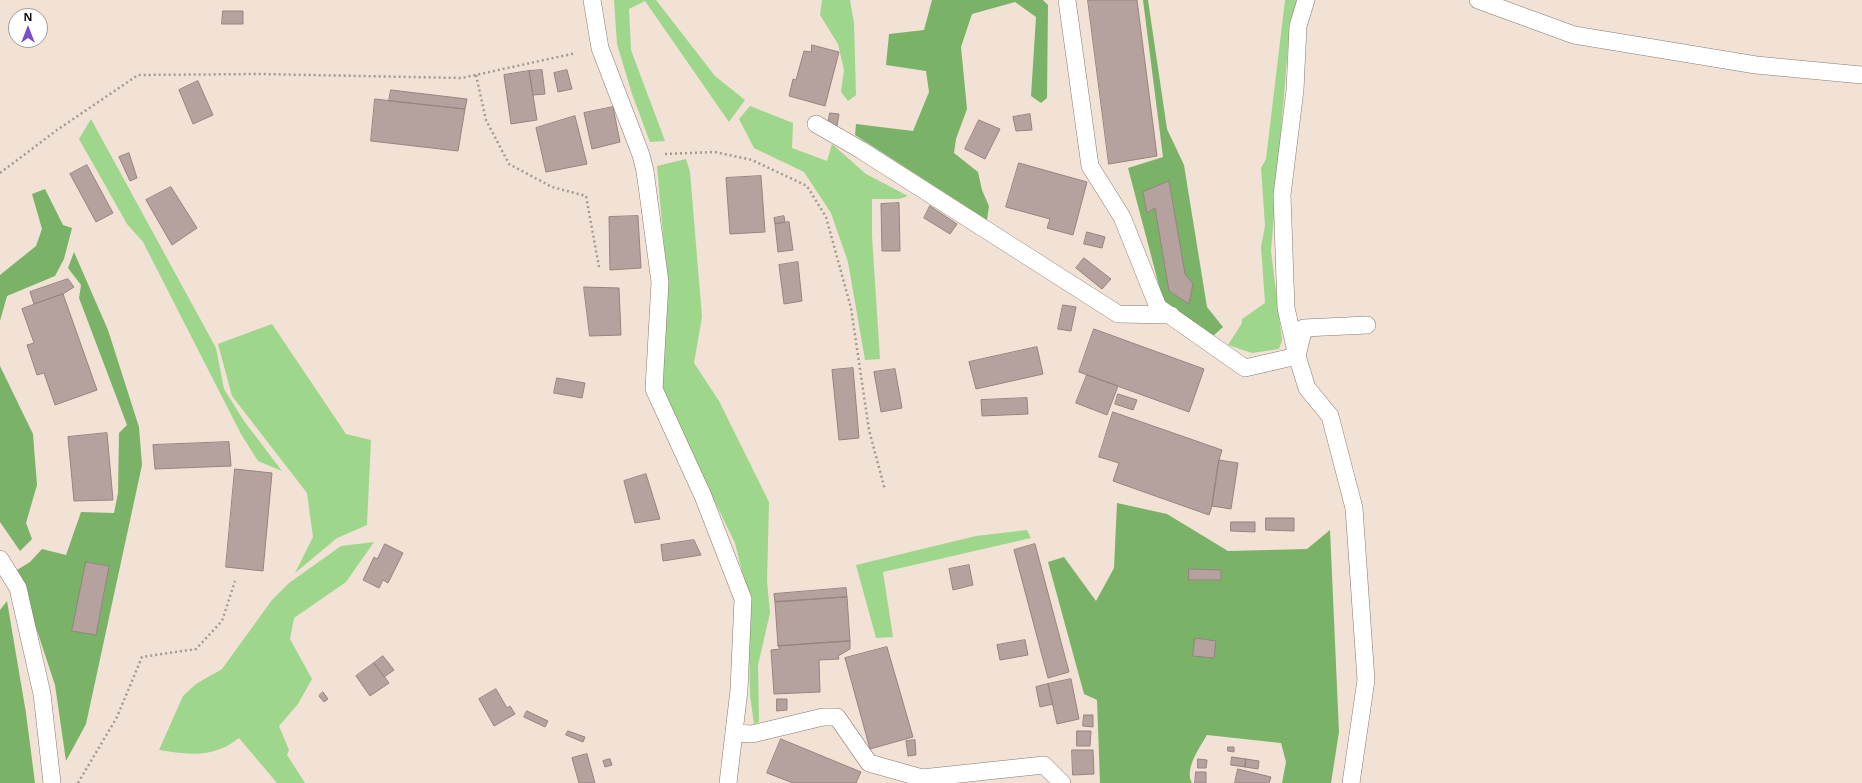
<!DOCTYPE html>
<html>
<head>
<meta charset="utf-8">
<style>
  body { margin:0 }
  #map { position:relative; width:1862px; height:783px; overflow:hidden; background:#f1e2d5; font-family:"Open Sans",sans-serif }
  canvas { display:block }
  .north { position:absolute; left:8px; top:8px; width:40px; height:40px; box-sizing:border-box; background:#fff; border:1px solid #a19f9d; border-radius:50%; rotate:0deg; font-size:11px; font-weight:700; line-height:16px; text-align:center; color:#130e0a }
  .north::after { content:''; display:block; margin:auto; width:14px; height:18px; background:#7a4ec7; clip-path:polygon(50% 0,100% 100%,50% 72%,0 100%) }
</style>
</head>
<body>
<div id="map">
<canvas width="1862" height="783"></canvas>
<div class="north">N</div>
</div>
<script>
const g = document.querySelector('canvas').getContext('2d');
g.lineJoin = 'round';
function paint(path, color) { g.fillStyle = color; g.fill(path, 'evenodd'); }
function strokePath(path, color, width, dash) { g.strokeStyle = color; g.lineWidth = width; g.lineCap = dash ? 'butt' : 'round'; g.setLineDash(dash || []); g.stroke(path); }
const green = new Path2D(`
  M614 0H656L715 76 745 100 729 122 645 1 629 9 631 50 665 141 650 142 632 94 617 44Z
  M822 0H850L854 23 856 95 848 101 841 92 844 70 838 44 820 15Z
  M1285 0H1297L1288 47 1271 251 1282 340 1279 349 1252 353 1228 345 1242 323V319L1265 303 1261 247 1265 226 1261 168 1266 159Z
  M750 106 793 123 792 148 827 161 832 144 866 174 908 196 899 199H872V236L880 359 865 360 848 262 831 213 804 172 754 148 739 119Z
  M91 119 216 348 224 389 244 421 282 471 258 461 241 434 143 242 127 224 79 139Z
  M686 159 690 172 702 317 694 363 719 401 769 502 767 581 770 613 758 665 759 722 754 724 750 695 748 596 735 543 661 391 668 292 657 166Z
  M272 324 346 434 371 440 367 525 337 538 295 573 313 537 307 493 232 396 218 344Z
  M1027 530 1031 538 883 572 893 637 876 638 856 565 976 536Z
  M374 542 346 582 294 618 290 639 312 679 298 704 279 726 289 750 287 755 305 783H277L239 738C233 742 227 747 220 749 200 757 179 753 159 750L183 696 196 684 222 669 272 600 289 583 341 546Z`);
const forest = new Path2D(`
  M932 0H1043L1048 5 1047 98 1041 103 1031 96 1036 17 1015 2 972 14 961 47 967 109 956 139 954 153 978 172 982 190 989 206 987 220 855 135 856 124 913 131 929 92 926 71 886 65 889 34 924 30Z
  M1143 0H1148L1167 129 1184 165 1207 307 1223 327 1213 336 1163 301 1128 168 1163 157Z
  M45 189 63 225 72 228 64 259 55 276 7 296 0 321V275L36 246 42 229 32 194Z
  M74 252 108 330 139 427 142 465 86 724 66 761 55 685 17 570 30 562 42 549 66 555 81 512 114 513 118 493 119 433 127 425 79 298 81 285 68 268Z
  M0 366 33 434 37 485 26 523 32 539 20 551 0 522Z
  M1117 503 1167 514 1228 551 1307 549 1330 530 1339 732 1331 783H1282L1286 762 1281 743 1207 735C1200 747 1184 769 1192 783H1100L1097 700 1084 694 1048 562 1064 557 1096 601 1114 568Z
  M7 601 26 713 35 783H0V610Z`);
const building = new Path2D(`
  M1088 0H1137L1157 156 1109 164Z
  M223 11H243V24H222Z
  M812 45 839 52 825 106 789 96 793 79 796 80 804 51 811 52Z
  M542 70 545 94 533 95 529 71Z
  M567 70 572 89 558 92 554 73Z
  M529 71 537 120 511 124 504 75Z
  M198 81 213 115 193 124 179 90Z
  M391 90 467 99 465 109 389 101Z
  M375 99 465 109 458 151 371 141Z
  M613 107 620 142 592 149 584 113Z
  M830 113 839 114 837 126 828 125Z
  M1030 114 1032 130 1016 131 1013 117Z
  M575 116 587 164 546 172 536 128Z
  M979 120 1000 129 985 159 965 149Z
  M129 153 137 178 130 181 119 157Z
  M1019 163 1087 182 1073 235 1047 228 1050 219 1006 207Z
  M87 165 113 213 96 222 70 174Z
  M761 176 765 232 730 234 726 178Z
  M1169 181 1185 274 1193 284 1189 304 1169 291 1155 208 1147 213 1143 192Z
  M171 187 197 228 172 245 146 200Z
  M899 203 900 251H882L881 204Z
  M930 206 957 224 950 234 924 218Z
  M638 216 641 268 610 270 609 217Z
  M784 216 785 222 775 224 774 218Z
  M789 222 793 250 778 252 775 224Z
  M1087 232 1105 237 1102 248 1084 244Z
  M1084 258 1111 279 1102 289 1076 268Z
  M798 262 802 301 784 304 779 265Z
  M68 279 74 287 63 294 34 304 30 292Z
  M584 287 619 288 621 335 590 336Z
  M63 294 97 390 55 405 44 373 37 375 27 345 34 343 22 309Z
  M1063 305 1076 307 1071 331 1058 329Z
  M1094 329 1204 369 1189 412 1079 372Z
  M1037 347 1043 374 976 389 969 362Z
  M853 368 859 438 839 440 832 370Z
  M895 369 902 408 881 412 874 372Z
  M1087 375 1118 386 1107 415 1076 403Z
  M557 378 585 383 582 398 554 393Z
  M1118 394 1137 400 1133 410 1115 404Z
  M1027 398 1028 414 982 416 981 400Z
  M1113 412 1222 450 1219 460 1212 506 1209 515 1113 481 1119 463 1099 457Z
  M107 433 113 500 74 501 68 437Z
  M229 442 231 466 155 469 153 445Z
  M1219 460 1238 463 1231 509 1212 506Z
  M235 469 272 473 263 571 226 567Z
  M646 474 660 519 635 523 624 481Z
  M1266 518H1294V531L1266 530Z
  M1231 522H1255V532L1231 531Z
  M694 540 701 555 663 561 661 545Z
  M385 544 403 553 388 583 383 580 379 588 363 580 374 557 377 559Z
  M1035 544 1069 672 1048 678 1014 550Z
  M86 562 109 566 96 635 72 631Z
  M969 565 973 585 953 590 949 569Z
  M1189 569 1221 570V580H1189Z
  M846 588 847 597 775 602 774 594Z
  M847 597 850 641 778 646 775 602Z
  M1195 638 1216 641 1214 658 1193 656Z
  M1025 640 1028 655 1000 660 997 645Z
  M850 641V649L838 656 839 659 819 660 820 692 774 694 771 650 780 649 778 646Z
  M887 647 913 737 870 749 845 658Z
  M383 656 394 670 384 677 374 663Z
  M374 663 389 683 370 696 356 676Z
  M1071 679 1079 719 1057 724 1048 684Z
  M1048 684 1053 704 1040 707 1036 687Z
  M496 689 507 708 510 706 515 714 494 726 479 699Z
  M323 692 328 699 324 702 319 696Z
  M777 699H787V710L777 711Z
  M527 711 548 721 545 727 524 717Z
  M1084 715H1093V727L1083 726Z
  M568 731 585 737 583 742 566 735Z
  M1077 731H1091L1090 746H1077Z
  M781 739 861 772 856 783H793L767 773Z
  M915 740 916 755 908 756 906 741Z
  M1228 747H1234V752L1228 751Z
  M1072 750H1093L1094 774 1073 775Z
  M587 754 595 783H579L572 758Z
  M1232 757 1246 759 1245 767 1231 765Z
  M610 759 612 765 605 767 603 761Z
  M1198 759 1207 760 1206 768H1198Z
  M1246 759 1259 761 1258 769 1245 767Z
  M1238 769 1271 777 1269 783H1235Z
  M1196 772H1206V783H1195Z`);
const path = new Path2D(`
  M476 75 486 120 509 164 552 187 586 196 599 267
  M665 154 715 152 752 160 807 186 826 217 851 308 869 430 885 490
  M0 173 57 130 138 75 261 74 462 78 576 53
  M78 783 117 717 142 657 196 649 222 621 235 581`);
const service = new Path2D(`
  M592 0 600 48 641 155 645 171 660 282 654 389 703 496 743 599 739 690 728 783
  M1067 0 1090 166 1122 217 1158 307 1245 368 1297 356 1304 328 1367 325
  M1306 0 1298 26 1295 90 1282 195 1286 308 1297 356 1307 388 1330 416 1354 508 1366 680 1351 783
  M1478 0 1574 35 1756 65 1862 75
  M816 124 861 150 1118 314 1171 315
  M0 559 18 588 42 694 52 783
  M734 733 752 734 823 717H837L869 763 922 778 1044 765 1062 783`);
paint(green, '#9ed68c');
paint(forest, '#7ab368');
paint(building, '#b5a19d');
strokePath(building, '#97837f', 1);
strokePath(service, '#877a6e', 18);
strokePath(path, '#a4998f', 2.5, [2, 3]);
strokePath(service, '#fff', 17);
</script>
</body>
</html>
